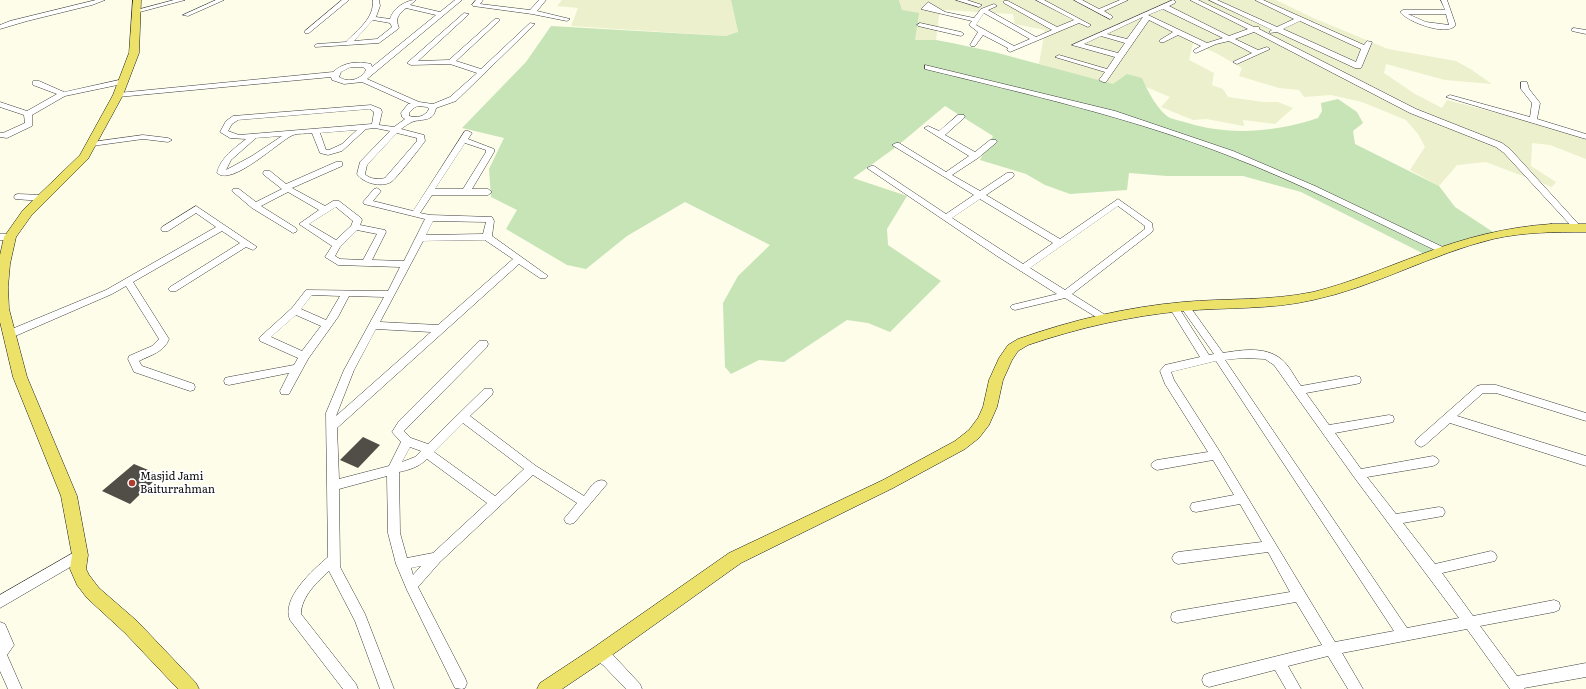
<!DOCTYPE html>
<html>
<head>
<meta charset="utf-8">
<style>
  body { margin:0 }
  canvas { display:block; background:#fdfde9 }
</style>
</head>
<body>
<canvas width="1586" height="689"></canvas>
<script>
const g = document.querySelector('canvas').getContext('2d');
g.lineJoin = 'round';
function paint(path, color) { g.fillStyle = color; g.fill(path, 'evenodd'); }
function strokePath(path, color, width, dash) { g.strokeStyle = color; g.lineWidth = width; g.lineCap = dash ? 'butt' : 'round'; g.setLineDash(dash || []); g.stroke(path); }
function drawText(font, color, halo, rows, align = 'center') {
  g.font = font + ' Literata,serif'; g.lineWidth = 4; g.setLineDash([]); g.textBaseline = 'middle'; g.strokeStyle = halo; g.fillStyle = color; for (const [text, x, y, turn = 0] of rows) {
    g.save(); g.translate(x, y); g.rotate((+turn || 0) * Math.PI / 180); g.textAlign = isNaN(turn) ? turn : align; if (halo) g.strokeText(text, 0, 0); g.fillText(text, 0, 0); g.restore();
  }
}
const farmland = new Path2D(`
  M562 0H731L738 33 726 36 571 26 578 8 557 6Z
  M899 0H1276L1311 17 1388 49 1456 61 1472 70 1492 84 1445 80 1386 64 1384 73 1415 94 1442 108 1447 100 1550 127 1586 139V159L1550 145 1532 143 1531 166 1556 182 1552 187 1486 162 1457 165 1439 186 1410 170 1425 147 1418 134 1406 120 1362 102 1331 95 1304 97 1299 90 1279 88 1239 76 1242 68 1216 53 1193 43 1189 60 1214 73 1212 85 1223 89 1228 97 1263 102H1278L1293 108 1275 124 1243 120 1244 126 1206 119 1193 120 1161 107 1170 97 1127 79 1119 90 1039 64 1045 30 1015 24 1013 14 946 10 939 15 936 40H914L902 10Z`);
const green = new Path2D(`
  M731 0H899L902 10 919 13 915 40H936L952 43 994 52 1113 84 1127 74 1142 78C1147 90 1158 111 1170 118 1175 120 1182 121 1188 123 1230 136 1276 132 1318 118L1322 111 1321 103 1338 99 1357 112 1363 123 1353 131 1355 144 1439 186 1455 207 1496 234 1434 259 1301 192 1243 176H1167L1129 173 1127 190 1070 194 1045 185 1026 174 980 160 993 136 945 106 896 147 853 178 907 196 887 229 888 245 941 281 890 332 868 323 847 320 784 362 759 360 731 374 725 367 723 303 738 276 770 245 685 202 627 236 586 269 567 265 506 229 517 210 491 197 489 169 504 138 462 128 526 62 551 26 726 36 738 32Z`);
const building = new Path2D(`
  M363 437 380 445 358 468 340 460Z
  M134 464 160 475 130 504 102 491Z`);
const minor = new Path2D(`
  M96 0H105L92 5 27 21 0 29V25L10 21Z
  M174 0H185L136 13 133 11Z
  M216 0H224L188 16 183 15Z
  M342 0H349L309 33H305V31Z
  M373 0H379L380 6 376 17 390 19C393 8 406 0 416 0L410 5 440 12 455 0H462L367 79 419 102 433 104 450 97 477 73 450 64 411 65 407 63 464 13 469 14 418 61 449 60 495 19H499V21L456 61 481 69 530 23 535 24 456 101 436 108C433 123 422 118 412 122 409 123 404 127 401 129L424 135 425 141C420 148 396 179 391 182 381 188 363 183 357 174L360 162 390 131 375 128 366 129 342 151 328 155 320 153 312 133C307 134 298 133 293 135 279 141 232 187 217 173 220 158 235 148 246 139L230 138 220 132 226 121 233 116 371 105 381 109 382 112 379 125 394 127 405 119 402 117 401 113 408 104H411L362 82 344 84 332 80 331 77 118 97 114 95 118 93 333 72C344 62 357 61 371 64L372 67 436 15 406 8C398 15 395 18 399 28L398 29 379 43 315 47V45L317 44 346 42C358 29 374 19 373 0ZM373 20 390 23 392 27 377 39 354 41ZM351 67H363L366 70C361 80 348 83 339 77L341 72ZM418 106 427 107 429 109C425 117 417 118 409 116V113L414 108ZM370 109 374 112 372 124 239 135 228 131 232 124 238 120ZM357 130 342 144 329 150H326L320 133ZM397 133 417 138V141L385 178C379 180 369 179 365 174L367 165ZM282 136 252 156 226 170 231 160 256 138Z
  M476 0H483L480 4 530 10 539 0H546L537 11 570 19 567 21 532 14 473 6 472 5Z
  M956 0H967L982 5 979 7Z
  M1036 0H1044L1091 25 1088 27 1079 23 1010 52 1007 50 1008 48 983 35 975 46H971L970 45 978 32 969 25 972 21 921 9 928 2 945 12 974 18 981 9 994 4 997 6 988 10 1036 37 1052 30 1004 3V1H1008L1057 27 1074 20ZM984 13 1030 39 1014 46 976 25Z
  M1074 0H1082L1099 9 1120 0H1128L1104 11 1112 16V18L1110 19Z
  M1173 0 1175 1V3L1169 6 1229 36 1248 29 1190 0H1198L1254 27H1259V29L1416 109 1502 143 1510 149 1582 228 1578 231 1575 230 1504 153 1496 147 1410 113 1254 32 1235 39 1258 50 1267 47 1270 49 1237 64 1233 62 1235 61 1252 53 1229 41 1216 44 1196 53 1194 52V50L1201 46 1178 35 1164 42H1160V40L1173 32 1149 20 1106 82H1103L1099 80 1105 72 1055 57 1059 55 1107 69 1115 57 1072 45ZM1163 9 1223 38 1207 43 1148 15ZM1143 17 1127 39 1107 34ZM1101 36 1125 43 1118 53 1084 44Z
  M1209 0H1217L1277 27 1294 19 1255 0H1263L1364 45 1367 41 1372 42 1362 66 1361 68H1355L1277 32 1270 33 1269 32 1272 30ZM1300 21 1361 49 1356 62 1283 29Z
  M1441 0H1447L1455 23V26C1445 36 1408 22 1400 12L1403 10H1445ZM1408 14H1446L1449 25 1426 22Z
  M920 23 961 32 964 34 961 36 918 26 917 25Z
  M1574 28 1586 30V34L1572 31V29Z
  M925 65 1115 111 1233 151 1315 186 1447 249 1449 251 1447 253H1441C1370 219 1300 183 1227 155 1129 117 1027 94 925 69Z
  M124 79 128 81 127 83 65 96 32 115V126L7 138 0 137V133H3L25 123 24 115 0 107V102L27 111 57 94 33 85V81H39L64 92Z
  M1521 82H1527L1529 89 1540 103 1537 119 1586 134V139L1446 97 1450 95 1530 117 1532 103 1521 89Z
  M958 115H964L965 117 945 135 975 152 990 140H996L997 142 978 158 952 175 980 191 1007 173H1013L1014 175 1013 177 986 195 1060 239 1118 199 1152 223 1153 230 1152 232 1072 294 1107 316 1109 318 1107 320H1101L1065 298 1015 310 1012 309 1010 307 1012 305 1057 294 997 256 867 168 871 166H874L946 214 974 195 892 145 896 143H899L946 172 969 156 924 128 928 126 939 131ZM980 199 1053 243 1023 264 952 218ZM1118 206 1145 226V229L1065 290 1030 268Z
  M465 131H468L472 133 468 139 494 149V152L472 189H488L492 192 488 195H432L420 213 430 215 492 217 494 221 492 236 548 276 546 278H540L519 264 337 428 339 479 389 466 401 442 392 432 399 421 479 341H487L488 344 487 347 404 431 411 438 428 444 484 389H492L493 392 492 395 470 416 536 466 584 496C589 489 596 477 605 481L607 484 574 523 570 524 566 523 564 519 577 503 533 475 440 562 418 587 465 678 467 683 465 688 462 689 455 688 407 590 396 564 388 533 387 476 339 489 340 567 365 614 394 689H380L355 621 329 571C317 582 301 597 301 614L356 684 358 689H343L290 620C281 598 313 570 328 557L326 413 344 370 384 297 349 296 338 317 308 359 289 394H281L280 391 289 373 229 385 225 384 224 381 225 378 229 377 294 365 298 358 260 341 259 338 292 308 306 290 388 291 400 267 338 265 325 257 332 246 299 224 319 210 288 192 261 206 296 228 297 230 296 232 293 233 252 208 232 191 233 189H239L256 202 282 189 264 175 263 173 264 171H270L286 184 336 162H342V166L292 188 325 206 333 201H339L361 218 362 220 360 225 385 230 386 232 372 260 404 261 425 219 364 204 363 202 374 189 377 188 381 191 373 201 413 211ZM465 143 486 150V152L463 189H435ZM336 207 353 221 351 226 336 240 309 224ZM433 221 486 222 483 234 426 235ZM357 230 377 234 363 260 340 259 335 256 340 247ZM485 240 513 259 438 325 380 322 423 241ZM312 295 340 296 326 320 301 309ZM296 315 321 326 302 351 271 337ZM376 329 431 332 336 416 354 370ZM463 423 524 469 495 496 434 452ZM410 447 421 451 415 457 402 462ZM427 459 487 503 433 553 407 558 400 533 399 472C409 470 419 467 427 459ZM421 566 413 575 411 568Z
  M143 135 168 138 172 140 168 142 143 139 92 146 88 144 92 142Z
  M18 194 42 195 46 198 42 201 15 199 14 197 15 195Z
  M196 206 257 247 253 250 246 247 176 291H170L168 289 170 287 240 243 222 231 133 282 169 339C164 352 151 355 139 361L142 366 194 384 195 387 194 390 190 391 134 372 128 359 129 356 152 346 159 339 126 286 112 294 13 337H7L5 334 7 331 106 290 216 227 196 213 168 231H162L161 229 162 227Z
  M0 234H10L14 237 10 240H0Z
  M1185 303 1188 304 1223 353C1241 350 1265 346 1281 359 1289 365 1295 378 1301 386L1356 376 1360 377 1361 380 1360 383 1356 384 1306 393 1329 425 1389 415 1393 416 1394 419 1393 422 1389 423 1335 433 1361 469 1433 456 1437 458 1439 461 1437 464 1433 466 1367 477 1396 514 1439 507 1443 508 1445 512 1443 516 1403 523 1435 564 1491 551 1495 553 1497 557 1495 561 1442 573 1473 616 1554 600 1559 602 1560 606 1559 610 1554 612 1480 626 1517 676 1586 663V677L1524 688 1525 689H1510L1467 629 1342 653 1363 689H1348L1328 656 1288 666 1301 689H1286L1275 670 1209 687 1204 685 1202 680 1204 675 1209 673 1322 645 1296 602 1177 623 1172 621 1171 617 1172 613 1177 611 1290 592 1268 552 1178 564 1174 562 1172 558 1174 554 1178 552 1262 542 1240 504 1196 512 1192 511 1190 507 1192 503 1234 495 1213 460 1157 470 1153 468 1151 465 1153 462 1157 460 1208 452 1165 384 1160 371 1165 365 1200 357 1169 307 1171 305H1177L1209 355 1214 354 1180 306ZM1244 358 1265 359 1274 365 1354 477 1459 618 1407 628 1225 360ZM1216 361 1394 631 1335 642 1220 452 1174 380 1171 372Z
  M1481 385H1496L1586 413V421L1496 393H1483L1457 416 1586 456V466L1450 423 1425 445 1421 447 1417 445 1415 442 1417 439 1477 386Z
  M80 549 84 551 86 555 84 559 0 608V595Z
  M0 622 5 624 14 645 7 655 22 689H8L0 671Z
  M599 647 613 655 640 684 642 689H626L603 665 594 659 592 654 594 649Z`);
const major = new Path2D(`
  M133 0H141L139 53 123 95 88 159 31 216 16 237 10 264 8 287 9 309 27 377 77 496 88 555 86 569 89 575 99 588 137 621 196 683 199 689H178L125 633 87 598 77 585 70 569 72 555 61 496 13 377 0 322V255L4 237 23 210 80 155 113 95 129 53Z
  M1551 224H1586V232C1554 232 1524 232 1493 239 1431 254 1375 287 1313 300 1270 310 1227 307 1183 311 1130 316 1078 328 1028 345L1018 351 1012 360 1003 380 997 407 989 425 979 438 965 449 893 488 741 563 605 660 562 689H537L540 683 593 648 729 553 883 480 955 441 969 430 978 418 983 407 989 380 999 358 1008 345 1018 339C1072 320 1127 307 1183 302 1227 298 1270 301 1313 292 1350 283 1386 267 1422 254 1464 238 1506 227 1551 224Z`);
const markers = [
  [132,483,4,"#ad3e2f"]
];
const poiNames = [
  ["Masjid Jami",140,477],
  ["Baiturrahman",140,490]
];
paint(farmland, '#edf0cc');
paint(green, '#c6e4b6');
paint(building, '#514d47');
strokePath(minor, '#3d3d3d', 1);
strokePath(major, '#1b1b1b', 1);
paint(minor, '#fff');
paint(major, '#ede269');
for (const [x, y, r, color] of markers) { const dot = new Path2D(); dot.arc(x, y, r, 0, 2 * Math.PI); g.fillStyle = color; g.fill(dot); strokePath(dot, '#fff', 1.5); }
drawText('11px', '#0a0a0a', '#fff', poiNames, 'left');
</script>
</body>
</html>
